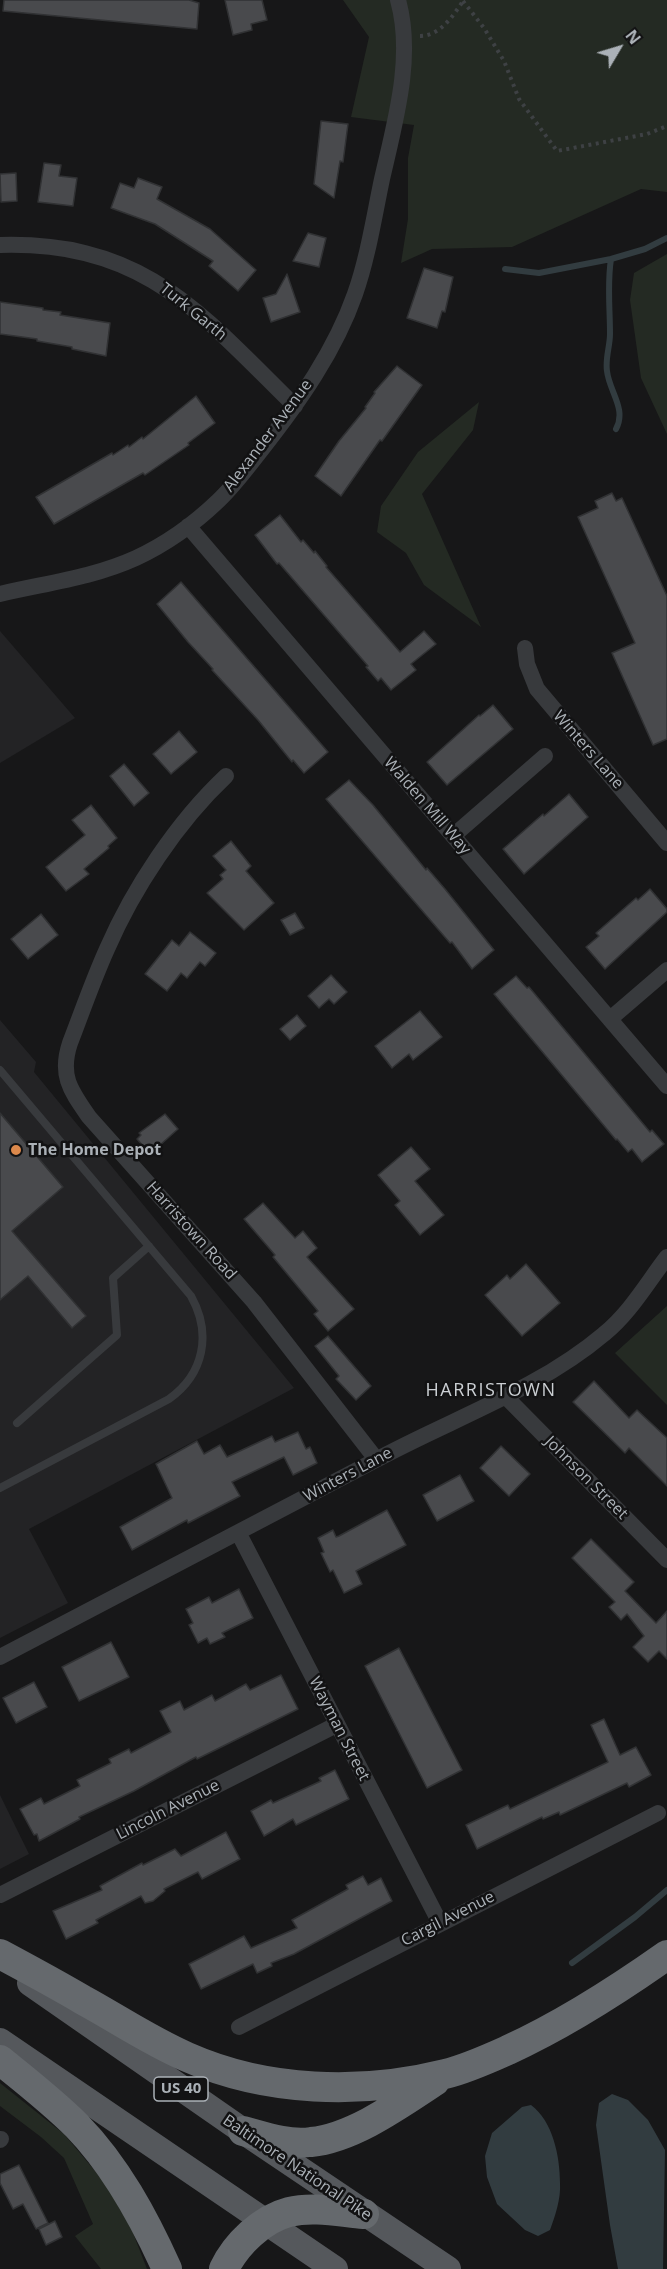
<!DOCTYPE html>
<html>
<head>
<meta charset="utf-8">
<style>
  body { margin:0 }
  #map { position:relative; width:667px; height:2269px; overflow:hidden; background:#171718; font-family:"Open Sans",sans-serif }
  canvas { display:block }
  .north { position:absolute; left:589px; top:18px; width:60px; height:60px; -webkit-text-stroke:4px #121213; paint-order:stroke; rotate:52deg; font-size:16px; font-weight:700; line-height:24px; text-align:center; color:#abb1b7 }
  .north::after { content:''; display:block; margin:auto; width:21px; height:27px; background:#abb1b7; clip-path:polygon(50% 0,100% 100%,50% 72%,0 100%) }
</style>
</head>
<body>
<div id="map">
<canvas width="667" height="2269"></canvas>
<div class="north">N</div>
</div>
<script>
const g = document.querySelector('canvas').getContext('2d');
g.lineJoin = 'round';
function paint(path, color) { g.fillStyle = color; g.fill(path, 'evenodd'); }
function strokePath(path, color, width, dash) { g.strokeStyle = color; g.lineWidth = width; g.lineCap = dash ? 'butt' : 'round'; g.setLineDash(dash || []); g.stroke(path); }
function drawText(font, color, halo, rows, align = 'center') {
  g.font = font + ' "Open Sans",sans-serif'; g.lineWidth = 5; g.setLineDash([]); g.textBaseline = 'middle'; g.strokeStyle = halo; g.fillStyle = color; for (const [text, x, y, turn = 0] of rows) {
    g.save(); g.translate(x, y); g.rotate((+turn || 0) * Math.PI / 180); g.textAlign = isNaN(turn) ? turn : align; if (halo) g.strokeText(text, 0, 0); g.fillText(text, 0, 0); g.restore();
  }
}
const built = new Path2D(`
  M0 631 75 718 0 763Z
  M0 1020 36 1062 34 1072 294 1388 29 1529 68 1603 0 1638Z
  M0 1795 29 1854 0 1869Z`);
const green = new Path2D(`
  M343 0H667V192L641 189 512 247 432 249 401 263 408 219V158L414 125 351 117 369 37Z
  M667 254V434L641 378 630 300 634 273Z
  M479 402 473 430 422 494 481 627 424 585 406 553 377 532 381 506 418 452Z
  M667 1306V1405L615 1353Z
  M0 2083 64 2134 121 2202 147 2269H101L75 2236 93 2224 64 2158 41 2137 0 2106Z`);
const water = new Path2D(`
  M612 2094 628 2100 648 2120 665 2150 663 2269H618L610 2225 596 2125 599 2103Z
  M531 2105C553 2121 560 2157 560 2183 561 2199 555 2216 550 2230L538 2236 525 2230 497 2204 487 2177 485 2156 492 2133 522 2107Z`);
const stream = new Path2D(`
  M611 259C607 284 610 308 610 334 610 346 605 359 607 371 609 391 627 409 616 429
  M505 269 539 273 611 259 645 249 667 238
  M572 1963 635 1917 667 1890`);
const building = new Path2D(`
  M4 0H189L199 3 197 29 3 11Z
  M225 0H262L267 20 251 24 252 30 233 35Z
  M321 121 348 124 343 162 340 161 334 198 314 184Z
  M44 163 61 165 59 176 77 178 73 206 38 202Z
  M16 173 17 201 1 202 0 174Z
  M138 178 162 187 157 199 210 229 256 270 238 291 209 266 213 261 155 224 111 208 120 183 134 188Z
  M308 233 326 238 319 267 293 261Z
  M424 268 453 277 445 312 442 311 437 328 407 318Z
  M287 274 300 312 271 322 263 298 276 294Z
  M0 302 43 308V310L61 312 60 315 110 323 106 356 72 349V347L37 341V339L0 334Z
  M397 366 422 385 382 441 380 440 341 496 315 476 339 441 366 408 365 407 375 393 374 392Z
  M196 396 215 423 188 443 189 445 145 475 143 473 54 524 36 497 112 453 113 455 128 445 129 447 142 437 143 439Z
  M612 493 616 501 622 498 667 596V739L653 745 612 653 635 643 578 517 598 508 595 501Z
  M280 515 301 542 303 540 314 553 315 551 327 566 326 567 400 652 424 631 436 644 411 664 416 670 391 690 381 678 378 681 366 667 368 666 279 563 277 564 255 535Z
  M181 582 328 752 304 773 293 760 292 762 258 720 212 670 213 669 188 642 157 604Z
  M493 705 513 729 447 785 427 762 479 715 480 716Z
  M179 731 197 752 171 774 153 754Z
  M124 764 149 793 134 806 110 776Z
  M349 780 373 805 426 870 427 868 445 889 494 950 472 969 452 942 450 943 326 799Z
  M569 794 588 817 524 874 503 849 543 814 544 816Z
  M91 805 117 838 108 846 109 848 84 869 89 874 66 891 46 867 85 835 72 820Z
  M231 841 251 866 246 871 274 903 244 930 207 893 223 879 220 875 226 870 213 856Z
  M650 889 667 909V912L605 969 586 947 599 936 596 933 636 898 638 900Z
  M295 913 304 928 290 935 281 920Z
  M41 914 58 935 28 959 11 939Z
  M190 932 216 953 205 966 200 962 187 978 181 973 167 991 145 974 172 940 179 946Z
  M331 975 347 992 334 1004 329 999 319 1008 308 996Z
  M516 976 527 988 529 987 650 1132 652 1130 664 1144 642 1162 632 1149 628 1152 617 1139 616 1140 494 994Z
  M420 1011 442 1037 413 1060 409 1054 392 1068 375 1046Z
  M297 1015 306 1026 290 1040 280 1029Z
  M0 1113 63 1187 12 1231 86 1316 72 1328 28 1276 0 1300Z
  M165 1114 178 1129 150 1154 137 1139 141 1135 139 1133Z
  M411 1147 430 1169 415 1181 444 1215 420 1235 395 1205 400 1201 378 1175Z
  M263 1203 295 1238 303 1231 317 1248 307 1257 354 1309 328 1331 314 1314 318 1311 273 1257 275 1255 244 1219Z
  M526 1264 560 1303 522 1336 485 1295 507 1275 510 1279Z
  M328 1336 371 1386 356 1400 336 1379 339 1376 315 1346Z
  M594 1381 629 1418 637 1410 667 1438V1486L629 1448 625 1453 573 1402Z
  M298 1432 306 1449 310 1447 317 1463 293 1475 284 1457 232 1482 240 1496 188 1523 187 1520 132 1550 120 1527 172 1498 156 1464 197 1441 204 1454 220 1445 227 1457 272 1436 275 1442Z
  M501 1446 530 1474 509 1496 480 1468Z
  M460 1475 474 1501 437 1521 423 1495Z
  M387 1510 406 1545 356 1571 362 1584 344 1593 333 1570 330 1572 321 1553 324 1552 318 1538 333 1530 336 1537 339 1536Z
  M591 1539 634 1582 625 1591 656 1623 667 1611V1659L659 1651 648 1662 633 1647 644 1636 627 1614 621 1620 609 1607 615 1602 572 1558Z
  M239 1589 253 1618 222 1633 225 1637 210 1644 207 1638 198 1643 189 1625 193 1623 186 1609 209 1597 212 1603Z
  M111 1642 129 1677 79 1701 62 1667Z
  M399 1648 462 1770 427 1788 365 1666Z
  M281 1675 298 1709 197 1759 196 1757 134 1791 79 1817 80 1819 39 1841 37 1834 34 1835 20 1809 41 1798 44 1804 80 1786 77 1780 111 1763 109 1759 129 1749 131 1753 171 1732 160 1711 180 1701 184 1710 212 1695 215 1701 246 1684 250 1690Z
  M34 1682 47 1707 16 1723 3 1698Z
  M604 1719 620 1755 636 1747 651 1775 629 1787 627 1783 560 1815 559 1812 543 1819 542 1817 477 1849 466 1825 508 1805 510 1809 608 1762 591 1725Z
  M335 1770 349 1799 296 1825 293 1819 264 1836 251 1811 271 1800 273 1803 321 1781 319 1778Z
  M226 1832 240 1859 202 1879 198 1872 164 1889 165 1891 153 1901 145 1903 141 1896 96 1920 98 1923 66 1939 53 1911 102 1890 100 1886 142 1863 143 1865 175 1849 181 1856Z
  M363 1876 368 1885 381 1878 392 1901 294 1954 271 1963 272 1966 257 1973 253 1964 201 1989 189 1964 244 1936 251 1948 297 1928 292 1920 348 1889 346 1885Z
  M19 2165 48 2223 36 2229 23 2204 13 2209 0 2183V2174Z
  M55 2221 62 2237 46 2245 39 2229Z`);
const path = new Path2D(`
  M463 1 484 28 504 61 519 99 557 151 647 134 667 126
  M420 36C440 36 453 16 463 1`);
const lane = new Path2D(`
  M0 1070 191 1296C212 1334 204 1374 169 1399L0 1488
  M17 1423 117 1335 113 1278 149 1246`);
const street = new Path2D(`
  M0 245C145 241 200 313 295 406
  M188 526 667 1086
  M0 594C46 583 92 578 136 558 166 544 194 524 218 501 234 486 248 467 262 449 299 402 335 351 355 294 368 257 374 217 382 179 395 122 414 57 398 0
  M525 648 527 664 537 689 667 843
  M226 776C177 822 133 889 107 949 93 980 82 1012 70 1043 59 1076 71 1091 89 1117L254 1302 376 1459
  M453 836 545 756
  M610 1019 667 970
  M505 1396 667 1560
  M239 1534 440 1923
  M0 1657C125 1592 249 1526 374 1461 449 1420 538 1390 604 1334 630 1313 647 1283 667 1257
  M0 1895 336 1725
  M239 2027 658 1813
  M0 2140 1 2139`);
const primary = new Path2D(`
  M30 1983 243 2131 448 2269
  M0 2041 335 2269`);
const highway = new Path2D(`
  M0 1954C28 1969 56 1984 83 2000 118 2019 150 2041 187 2057 266 2092 361 2095 445 2074 466 2069 488 2059 508 2050 565 2024 616 1991 667 1955
  M0 2060C26 2081 53 2102 77 2126 116 2166 144 2218 167 2269
  M243 2131C265 2137 288 2145 311 2142 353 2138 400 2104 435 2081
  M224 2269C236 2244 262 2219 289 2212 313 2206 340 2212 364 2214`);
const markers = [
  [16,1150,6,"#dc894c"]
];
const shields = [
  [181,2089,54]
];
const shieldNames = [
  ["US 40",181,2089]
];
const streetNames = [
  ["Turk Garth",193,312,39],
  ["Alexander Avenue",268,436,-53],
  ["Winters Lane",588,750,49],
  ["Walden Mill Way",427,806,49],
  ["Harristown Road",191,1231,48],
  ["Winters Lane",348,1475,-28],
  ["Johnson Street",586,1478,45],
  ["Wayman Street",339,1729,63],
  ["Lincoln Avenue",168,1810,-27],
  ["Cargil Avenue",448,1919,-27],
  ["Baltimore National Pike",297,2168,34]
];
const poiNames = [
  ["The Home Depot",28,1150]
];
const neighbourhoodNames = [
  ["HARRISTOWN",491,1391]
];
paint(built, '#232325');
paint(green, '#242a23');
paint(water, '#323c40');
strokePath(stream, '#323c40', 6);
paint(building, '#494a4d');
strokePath(building, '#313234', 1.5);
strokePath(path, '#3e4144', 4, [3, 4.5]);
strokePath(lane, '#383a3d', 8);
strokePath(street, '#383a3d', 16);
strokePath(primary, '#55585c', 26);
strokePath(highway, '#65696d', 30);
for (const [x, y, r, color] of markers) { const dot = new Path2D(); dot.arc(x, y, r, 0, 2 * Math.PI); g.fillStyle = color; g.fill(dot); strokePath(dot, '#121213', 2); }
for (const [x, y, w] of shields) { const box = new Path2D(); box.roundRect(x - w / 2, y - 12, w, 24, 4.5); g.fillStyle = '#121213'; g.fill(box); strokePath(box, '#abb1b7', 1.5); }
drawText('bold 15px', '#abb1b7', null, shieldNames);
drawText('16px', '#abb1b7', '#121213', streetNames);
drawText('bold 16px', '#abb1b7', '#121213', poiNames, 'left');
g.letterSpacing = '1.5px';
drawText('18px', '#cbcfd3', '#121213', neighbourhoodNames);
g.letterSpacing = '0px';
</script>
</body>
</html>
